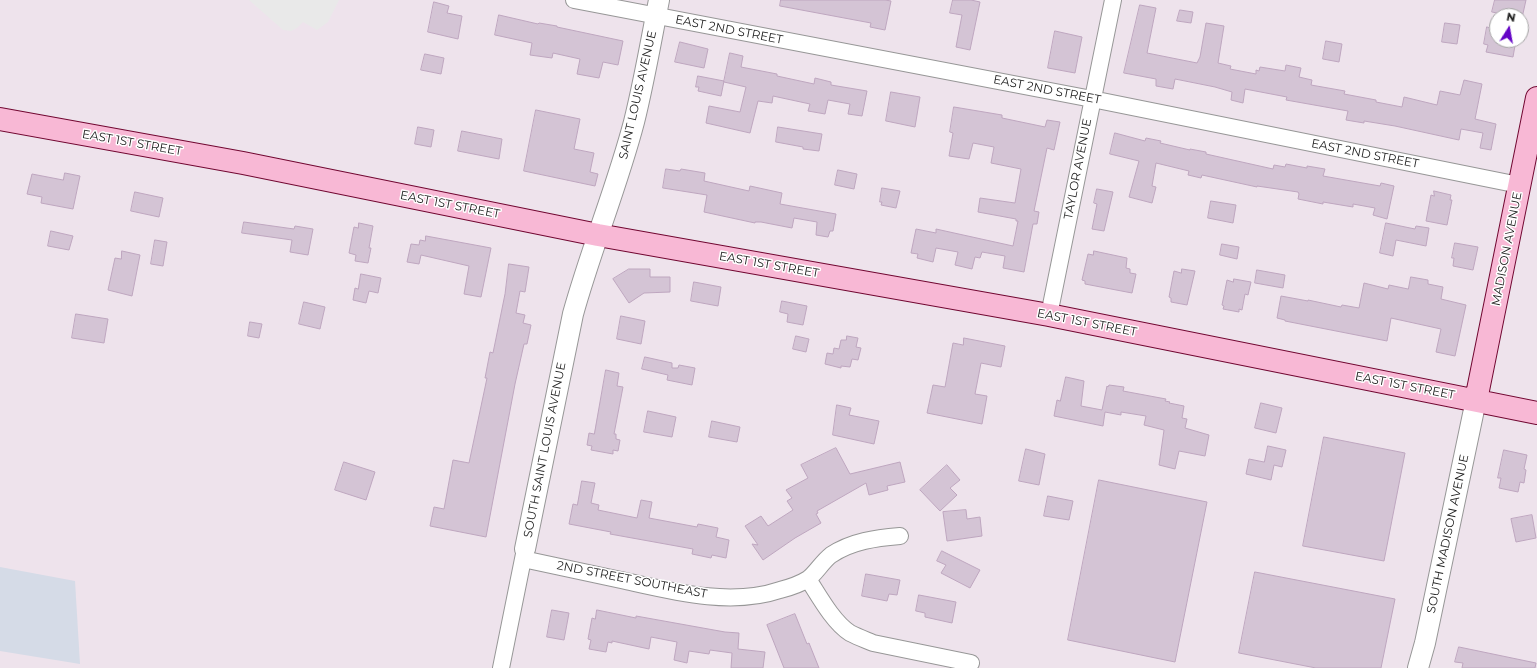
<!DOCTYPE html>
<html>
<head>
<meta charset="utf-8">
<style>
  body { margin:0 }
  #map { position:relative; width:1537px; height:668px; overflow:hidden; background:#eee3ec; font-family:Montserrat,sans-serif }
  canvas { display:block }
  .north { position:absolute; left:1489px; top:8px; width:40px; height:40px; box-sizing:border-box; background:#fff; border:1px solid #a5a5a5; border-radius:50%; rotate:11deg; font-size:11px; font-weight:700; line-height:16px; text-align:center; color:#1d1d1d }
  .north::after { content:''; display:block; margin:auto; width:14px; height:18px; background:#6405c6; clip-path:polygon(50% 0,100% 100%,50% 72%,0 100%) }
</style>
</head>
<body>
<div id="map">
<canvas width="1537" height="668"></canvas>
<div class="north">N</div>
</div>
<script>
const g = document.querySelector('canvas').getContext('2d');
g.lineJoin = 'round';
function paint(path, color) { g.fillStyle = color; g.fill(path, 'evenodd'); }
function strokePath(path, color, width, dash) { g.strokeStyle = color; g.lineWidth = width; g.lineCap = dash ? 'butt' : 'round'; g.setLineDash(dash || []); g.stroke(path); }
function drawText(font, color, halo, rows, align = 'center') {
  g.font = font + ' Montserrat,sans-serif'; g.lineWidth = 3; g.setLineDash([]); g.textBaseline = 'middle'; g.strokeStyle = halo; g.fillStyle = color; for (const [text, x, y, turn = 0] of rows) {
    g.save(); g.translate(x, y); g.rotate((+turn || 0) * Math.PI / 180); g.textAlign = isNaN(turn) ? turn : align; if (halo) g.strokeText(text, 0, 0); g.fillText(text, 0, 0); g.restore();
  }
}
const industrial = new Path2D(`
  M0 567 75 581 80 664 0 651Z`);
const parking = new Path2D(`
  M249 0H339L328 22 317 30 303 22 297 28 291 31 283 30Z`);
const building = new Path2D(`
  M781 0H885L891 1 885 30 870 27 871 23 780 6Z
  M953 0H971L980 2 970 50 956 47 962 15 950 13Z
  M1495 0H1526L1522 18 1521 16H1512L1492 12Z
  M434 2 449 6 447 13 462 16 458 39 428 32Z
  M1140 5 1156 8 1147 53 1197 63 1200 57 1206 23 1224 26 1218 63 1231 66 1230 69 1256 74V70L1259 71 1260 67 1285 71 1286 65 1301 68 1299 77 1312 80 1311 85 1345 91 1344 94 1376 100V102L1402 107 1404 97 1437 105 1440 91 1460 95 1464 80 1482 84 1475 119 1496 124 1491 150 1480 148 1483 133 1461 129 1459 140 1395 126 1364 121V123L1346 120 1348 111 1286 100 1287 97 1245 89 1243 103 1231 100 1232 92 1215 87 1175 79 1173 89 1156 86V79L1124 73Z
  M1180 10 1193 12 1191 23 1177 21Z
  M499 15 538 24 539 23 557 26V27L623 41 618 65 603 62 599 78 577 74 580 59 553 53 552 58 530 55 532 43 495 35Z
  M1445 23 1460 25 1457 44 1442 42Z
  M1487 27 1497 30V40H1516L1513 57 1486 52 1488 45 1484 44Z
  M1055 31 1082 37 1075 73 1048 68Z
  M1326 41 1342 44 1339 62 1323 59Z
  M680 42 708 49 704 68 675 62Z
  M730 53 743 56 741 67 777 74V76L814 84 815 78 831 82V85L867 91 862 116 848 114 850 104 828 100 825 114 808 111 810 104 773 96 772 103 758 101 750 133 706 123 709 106 740 112 746 87 724 82Z
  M425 54 444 58 441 74 421 70Z
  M698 76 724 81 721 96 698 91 699 87H696Z
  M891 92 920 97 915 127 886 121Z
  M954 107 1002 115V118L1045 127 1047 120 1060 122 1054 150 1047 148 1034 211 1039 212 1037 224H1033L1024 272 1003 268 1005 256 982 252 980 258 975 257 972 269 955 265 958 252 936 248 933 262 917 258 918 254 911 253 916 229 936 233V229L1013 246 1018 221H1016V219L978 212 980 198 1015 203 1021 169 991 163 994 147 973 143 969 159 949 156 953 133 950 132Z
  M536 110 580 119 574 149 594 153 590 172 598 174 595 186 524 171Z
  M418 127 434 130 431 147 415 144Z
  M778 127 822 134 819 151 803 149V147L776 142Z
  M462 131 502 139 499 159 458 151Z
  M1115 133 1145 141 1146 138 1161 141 1160 143 1190 150V149L1206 152V154L1273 169 1274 165 1285 167 1286 164 1307 168V166L1325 169 1323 176 1380 186 1381 183 1394 186 1387 219 1373 215 1375 208 1353 204V207L1323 202V204L1298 199 1299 194 1298 192 1257 186V187L1202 175 1201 178 1188 175 1189 171 1156 163 1152 186 1156 187 1152 203 1129 197 1139 161 1110 154Z
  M666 169 680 171 681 169 705 173 704 181 749 191 750 186 782 193 780 204 836 214 833 231H830L828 237 816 235 817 222 794 218 792 228 761 222H755V223L704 212 707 195 663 188Z
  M838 170 857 174 854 189 835 185Z
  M65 173 80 176 73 209 41 203 42 197 27 194 32 174 63 180Z
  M882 188 900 191 896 208 881 205 882 202H880Z
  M1097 189 1113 192 1104 231 1092 229 1097 204 1094 203Z
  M1434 191 1451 195 1450 200H1452L1447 225 1426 221 1431 195 1434 196Z
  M135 192 163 198 159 217 131 211Z
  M1211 201 1236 205 1233 223 1208 218Z
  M244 222 294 229 295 226 313 229 308 255 290 252 292 240 242 233Z
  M359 223 373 226 369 248H371L368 263 355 261 356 255 349 253 354 227 358 228Z
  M1386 223 1415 229 1416 226 1429 228 1426 246 1396 240 1393 256 1380 253Z
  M51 231 73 236 69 250 48 246Z
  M426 236 491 248 481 297 464 294 469 266 421 255 419 264 407 262 411 244 419 245 420 240 425 241Z
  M155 240 167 242 163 266 151 264Z
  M1455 243 1478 247 1473 270 1453 266 1454 258H1452Z
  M1222 244 1239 247 1237 259 1220 255Z
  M122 251 140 255 132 296 108 290 115 258 121 259Z
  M1094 251 1127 258 1126 268 1130 269V273L1136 274 1132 293 1085 284V281L1082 280 1088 254 1093 255Z
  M509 264 529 267 525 292 520 291 516 313 525 315 523 323 531 325 527 344H524L515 384 486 537 430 526 434 507 444 509 453 460 469 463 487 378H485L490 352 493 353 505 294Z
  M629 269H650V277H670V292L644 293 629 303 613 279Z
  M1182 269 1195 271 1187 305 1171 302V298L1169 297 1174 271 1181 273Z
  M1257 270 1285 275 1283 288 1255 283Z
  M361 274 381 278 378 293 369 291 366 303 353 300 355 288 358 289Z
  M1411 277 1428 280V284L1443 287 1441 299 1466 305 1455 356 1436 352 1441 329 1391 318 1387 341 1285 321V320L1277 318 1281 296 1308 301V300L1341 307 1342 305 1359 308 1364 283 1388 289 1389 285 1408 289Z
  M1234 279 1251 282 1248 295 1245 294 1242 310 1239 309V312L1223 309 1224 306 1222 305 1227 280 1233 282Z
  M694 282 721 287 718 306 691 301Z
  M782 301 807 306 803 325 787 322 788 314 780 312Z
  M304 302 325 307 320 329 299 324Z
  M76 314 108 319 104 343 72 338Z
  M621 316 645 321 641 344 617 339Z
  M250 322 262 324 259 338 248 336Z
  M796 336 809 339 806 352 793 349Z
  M847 336 858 338 856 347 861 348 858 360 852 359 850 367 841 366V368L825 364 827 353 833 354 834 348 839 349 841 340H846Z
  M964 338 1005 346 1001 367 981 363 975 394 987 396 982 424 927 413 933 385 945 387 953 343 963 345Z
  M645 357 672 363V368H678L679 365 695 368 692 385 667 380 668 375 642 369Z
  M606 370 619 373 617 386 623 387 614 434H616V439L620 440 618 451 613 450V454L591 450 592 446 587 445 589 433 594 434Z
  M1066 377 1084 381 1081 406 1102 410 1107 386 1108 387 1109 385 1124 387 1123 391 1166 399 1165 401 1170 402 1169 403 1184 406 1182 418 1187 419 1185 428 1209 435 1205 456 1179 451 1175 469 1159 465 1164 430 1144 425 1146 416 1121 412V415L1105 412 1103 426 1054 416 1057 400 1060 401Z
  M1261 403 1282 408 1276 433 1255 428Z
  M837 405 851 408 849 415 879 421 874 444 833 435Z
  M648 411 676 417 672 437 644 432Z
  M712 421 740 427 737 442 709 437Z
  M1324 437 1405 453 1384 561 1303 546Z
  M1268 446 1286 450 1282 467 1274 465 1271 480 1246 474 1249 459 1264 462Z
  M836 448 850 474 900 462 905 482 887 486 888 490 869 495 866 483 817 511 818 513 816 514 821 523 795 538 763 560 752 544 758 545 745 526 761 516 768 526 793 510 787 501 792 498 786 490 808 478 801 465Z
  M1026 449 1045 454 1039 485 1019 481Z
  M1504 450 1527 455 1524 469 1526 470 1524 483 1520 482 1518 492 1499 488 1501 478H1498Z
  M344 462 375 472 366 500 335 490Z
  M947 465 960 480 950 488 957 495 940 511 920 490Z
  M1099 480 1207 502 1175 662 1068 640Z
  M582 481 595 483 591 503 599 505 598 510 637 518 641 500 652 502 649 518 697 527 698 524 718 528 716 537 729 540 726 558 712 555 711 558 692 554 693 549 610 534 611 532 569 524 573 504 577 505Z
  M1048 496 1073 501 1069 520 1044 516Z
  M966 510 967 519 980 517 982 536 947 541 943 512Z
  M1532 515 1536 538 1516 542 1511 519Z
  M942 551 980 570 970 588 941 573 946 565 937 561Z
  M1255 572 1395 599 1381 668H1316L1239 653Z
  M866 574 900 580 897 595 889 594 887 601 862 596Z
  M919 595 956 602 952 623 925 617V613L916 611Z
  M552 610 569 613 564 640 547 637Z
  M597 610 636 618V616L725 632 739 633 738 649 765 652 763 668H731L732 653 710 650 709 654 689 651 687 663 674 660 677 642 651 637 649 649 612 641V643L608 642 606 652 589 649 591 640 588 639 592 618 595 619Z
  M795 614 807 644 809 643 819 668H784L767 625Z
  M1459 647 1536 663 1535 668H1462L1463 663 1455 662Z`);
const minor = new Path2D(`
  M574 0 1092 99 1519 185
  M1049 315 1113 0
  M523 559C556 566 588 573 621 580 671 591 730 607 780 590 788 588 800 584 808 579 816 573 822 562 831 555 852 541 876 538 900 536
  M808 579C819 596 833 622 850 633 858 637 866 640 873 643L971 663
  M501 668 525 549`);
const tertiary = new Path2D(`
  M525 549 573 314C591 249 617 187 634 122 644 82 651 41 659 0
  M1418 668 1425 643 1476 400`);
const secondary = new Path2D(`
  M0 119 243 163 598 235 1049 315 1537 413
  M1476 400 1537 98`);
const streetNames = [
  ["EAST 2ND STREET",729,30,11],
  ["EAST 2ND STREET",1047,90,11],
  ["SAINT LOUIS AVENUE",638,95,-77],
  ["EAST 1ST STREET",132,143,10],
  ["EAST 2ND STREET",1365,154,11],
  ["TAYLOR AVENUE",1078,169,-79],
  ["EAST 1ST STREET",450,205,11],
  ["MADISON AVENUE",1507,249,-79],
  ["EAST 1ST STREET",769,265,10],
  ["EAST 1ST STREET",1087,323,11],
  ["EAST 1ST STREET",1405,386,11],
  ["SOUTH SAINT LOUIS AVENUE",545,450,-79],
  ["SOUTH MADISON AVENUE",1448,534,-78],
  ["2ND STREET SOUTHEAST",632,580,11]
];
paint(industrial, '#d5dbe7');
paint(parking, '#e9e9e9');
paint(building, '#d4c4d5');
strokePath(building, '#bea6bf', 1);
strokePath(minor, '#979797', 18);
strokePath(tertiary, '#979797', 22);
strokePath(secondary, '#710731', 24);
strokePath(minor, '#fff', 16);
strokePath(tertiary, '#fff', 20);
strokePath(secondary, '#f8b8d5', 22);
drawText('12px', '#1d1d1d', '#fff', streetNames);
</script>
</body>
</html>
